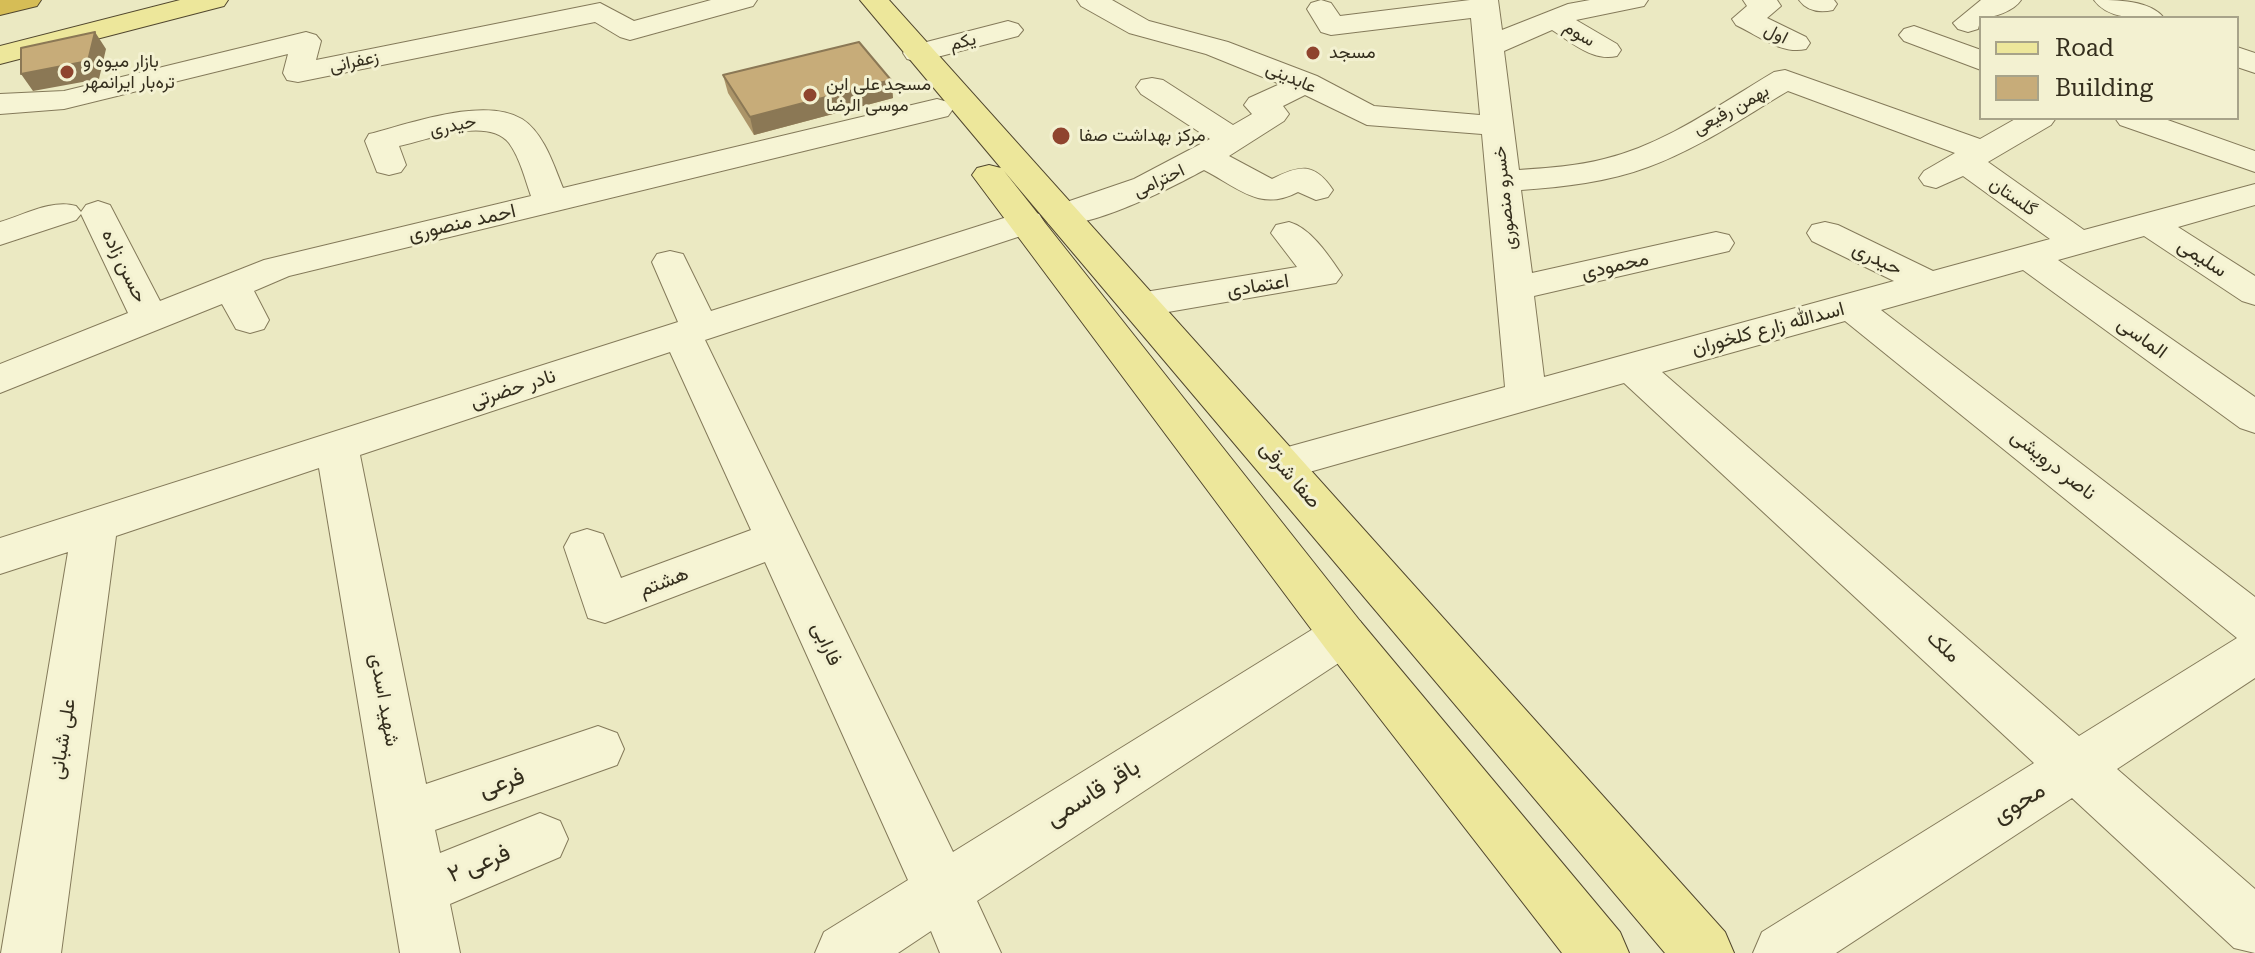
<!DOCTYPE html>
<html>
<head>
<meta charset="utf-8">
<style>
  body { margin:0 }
  #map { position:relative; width:2255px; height:953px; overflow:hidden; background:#ebe9c2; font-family:"Roboto Serif",serif }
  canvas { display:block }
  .legend { position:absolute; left:1979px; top:16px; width:260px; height:104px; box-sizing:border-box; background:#f3f1d1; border:2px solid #a7a389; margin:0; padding:10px 14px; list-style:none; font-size:24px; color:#342e1d }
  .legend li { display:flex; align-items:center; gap:16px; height:40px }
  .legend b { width:40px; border:2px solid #a7a389 }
</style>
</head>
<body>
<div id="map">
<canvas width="2255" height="953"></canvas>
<ul class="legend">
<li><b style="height:10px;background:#ede79b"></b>Road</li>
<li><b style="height:22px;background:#c7ac79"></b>Building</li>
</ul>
</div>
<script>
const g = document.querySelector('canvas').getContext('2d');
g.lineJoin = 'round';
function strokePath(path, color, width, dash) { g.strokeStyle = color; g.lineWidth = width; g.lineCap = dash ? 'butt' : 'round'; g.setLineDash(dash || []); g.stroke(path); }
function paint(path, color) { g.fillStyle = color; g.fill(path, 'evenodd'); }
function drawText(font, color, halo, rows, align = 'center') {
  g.font = font + ' "Roboto Serif",Vazirmatn,serif'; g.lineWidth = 6; g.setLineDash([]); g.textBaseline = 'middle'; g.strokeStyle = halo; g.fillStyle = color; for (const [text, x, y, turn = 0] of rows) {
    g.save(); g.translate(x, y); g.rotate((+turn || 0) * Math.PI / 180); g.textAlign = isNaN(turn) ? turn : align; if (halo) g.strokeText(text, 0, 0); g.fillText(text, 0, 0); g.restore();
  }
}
const minor = new Path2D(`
  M711 0H757L753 6 630 40 620 37 595 22 298 82 287 80 283 73 288 54 64 109 0 114V94L64 91 306 32 316 35 321 41 316 60 600 3 634 21Z
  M1077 0H1112L1149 21 1228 42 1317 76 1374 106 1480 115 1471 18 1331 35 1321 32 1307 9 1311 3 1321 0 1331 3 1340 16 1470 0H1498L1502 30 1568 4 1590 0H1648L1644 6 1576 20 1617 44 1621 50 1617 56C1593 62 1571 42 1552 30L1504 51 1519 170C1547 168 1577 166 1604 159 1666 144 1720 104 1774 72L1785 70 1980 139 2017 118H2056L2051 125 1988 162 2084 230 2255 184V205L2178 227 2255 276V305L2242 301 2144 236 2058 260 2255 397V433L2240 428 2023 270 1881 310 2255 597V678L2117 769 2255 889V953L2234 948 2072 798 1836 953H1753L1762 932 2034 763 1624 383 1281 480 1266 475 1259 464 1266 453 1505 387 1482 134 1367 125 1305 95 1283 106 1289 114 1284 121 1229 156 1272 179C1300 165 1314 162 1333 190L1328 197 1316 200 1298 192C1260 212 1239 188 1204 170 1171 188 1085 232 1049 224L1044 216 1049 208 1134 179 1210 139 1141 94 1136 87 1141 80 1152 78 1163 80 1233 125 1252 114 1244 105 1249 98 1280 84 1206 54 1129 33 1081 6ZM1788 91 1955 153 1924 171 1919 178 1924 185 1936 188 1963 176 2050 239 1933 271 1838 225 1825 222 1812 225 1807 233 1812 241 1894 281 1544 377 1534 296 1729 251 1734 243 1729 235 1716 232 1532 273 1521 190C1564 187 1608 182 1648 167 1698 149 1742 118 1788 91ZM1845 321 2237 638 2079 736 1662 372Z
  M1743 0H1777L1781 6 1767 18 1806 37 1810 43 1806 49C1782 55 1757 35 1736 25L1732 19 1747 6Z
  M1799 0H1834L1837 4 1833 10C1820 13 1807 11 1799 0Z
  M1981 0H2021C2014 11 1993 18 1981 18L1978 29 1968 32 1958 29 1953 23Z
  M2094 0C2117 0 2150 0 2164 18 2142 18 2109 21 2094 0Z
  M1008 21 1018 24 1023 30 1018 36 918 62 907 59 903 53 907 47Z
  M1914 26 1981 50V70L1904 41 1899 35 1904 29Z
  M2237 47 2255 53V73L2237 67Z
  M937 99 948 102 953 109 948 116 289 276 254 291 269 320 264 329 250 333 236 329 222 304 0 393V364L128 313 81 214 76 220 0 245V222C24 215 52 199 76 206L81 212 86 205 98 201 110 205 160 301 264 260 531 196C525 179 520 158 509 143 488 116 427 140 399 146L406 165 401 172 389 175 377 172 365 141 369 134C409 124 484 96 522 119 544 133 554 166 563 188Z
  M2115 118H2162L2255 151V172L2120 125Z
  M1026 211 1039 214 1044 222 1039 230 705 340 953 852 1326 621 1343 615 1360 621 1368 635 1360 649 977 901 1001 953H940L931 931 898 953H815L824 932 908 880 765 562 605 623 588 618 564 547 571 534 587 529 603 534 621 578 751 530 670 352 360 455 426 784 598 726 617 733 624 749 617 765 435 830 440 853 540 813 560 821 568 839 560 857 450 904 460 953H400L319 468 116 536 61 953H1L68 552 0 574V538L678 322 652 262 657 254 670 251 683 254 711 311Z
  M1289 222C1311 228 1329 256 1342 275L1336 283 1139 317 1125 314 1120 305 1125 296 1139 293 1297 267 1271 233 1276 225Z`);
const major = new Path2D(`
  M180 0H228L224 6 0 64V46Z
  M860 0H889L1725 932 1734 953H1665L1004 171 1360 621 1620 932 1629 953H1562L1326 649 972 175 977 168 989 165 1001 168Z`);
const highway = new Path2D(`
  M0 0H41L37 6 0 15Z`);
const wall = new Path2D(`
  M723 75 891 80 893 98 754 135 728 93Z`);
const shadedWall = new Path2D(`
  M95 32 106 49 99 79 33 91 21 74Z
  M891 80 893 98 754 135 750 117Z`);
const building = new Path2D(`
  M95 32 88 61 21 74V48Z
  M859 42 891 80 750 117 723 75Z`);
const markers = [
  [1313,53,8,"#8f442e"],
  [67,72,8,"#8f442e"],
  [810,95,8,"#8f442e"],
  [1061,136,10,"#8f442e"]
];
const farStreetnames = [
  ["سوم",1579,34,30],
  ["اول",1776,34,27],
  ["یکم",963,42,-14],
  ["زعفرانی",354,62,-12],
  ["عابدینی",1291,78,23],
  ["بهمن رفیعی",1731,110,-29],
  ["حیدری",453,126,-12],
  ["احترامی",1159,181,-25],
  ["گلستان",2013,197,35],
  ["خسرو منصوری",1505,198,-96]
];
const farPoinames = [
  ["مسجد",1329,53],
  ["بازار میوه و",83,62],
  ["تره‌بار ایرانمهر",83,83],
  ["مسجد علی ابن",826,85],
  ["موسی الرضا",826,106],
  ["مرکز بهداشت صفا",1079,136]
];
const streetNames = [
  ["احمد منصوری",462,223,-13],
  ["سلیمی",2202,258,33],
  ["حیدری",1877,259,26],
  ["حسن زاده",124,266,64],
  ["محمودی",1615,266,-13],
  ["اعتمادی",1258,286,-9],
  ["اسدالله زارع کلخوران",1768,329,-15],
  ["الماسی",2142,338,36],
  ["نادر حضرتی",513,389,-18],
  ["ناصر درویشی",2053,465,38],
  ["صفا شرقی",1290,475,49],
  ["هشتم",664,582,-21],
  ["فارابی",826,644,65],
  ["ملک",1943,647,42],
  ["شهید اسدی",384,700,80],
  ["علی شبانی",63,739,-81]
];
const nearStreetnames = [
  ["فرعی",502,783,-19],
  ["باقر قاسمی",1093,793,-32],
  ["محوی",2019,803,-32],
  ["فرعی ۲",479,864,-22]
];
strokePath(minor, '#847a5a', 2);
strokePath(major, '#51472e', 2);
strokePath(highway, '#51472e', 2);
paint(minor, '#f6f4d4');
paint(major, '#ede79b');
paint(highway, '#d6bd56');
paint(wall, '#ab9468');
paint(shadedWall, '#8b7855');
paint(building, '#c7ac79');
strokePath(building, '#8b7855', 2);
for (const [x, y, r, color] of markers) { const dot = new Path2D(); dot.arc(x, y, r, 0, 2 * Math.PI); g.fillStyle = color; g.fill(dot); strokePath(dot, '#f3f1d1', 3); }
drawText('18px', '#342e1d', '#f3f1d1', farStreetnames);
drawText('18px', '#342e1d', '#f3f1d1', farPoinames, 'left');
drawText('20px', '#342e1d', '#f3f1d1', streetNames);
drawText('24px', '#342e1d', '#f3f1d1', nearStreetnames);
</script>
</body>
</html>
